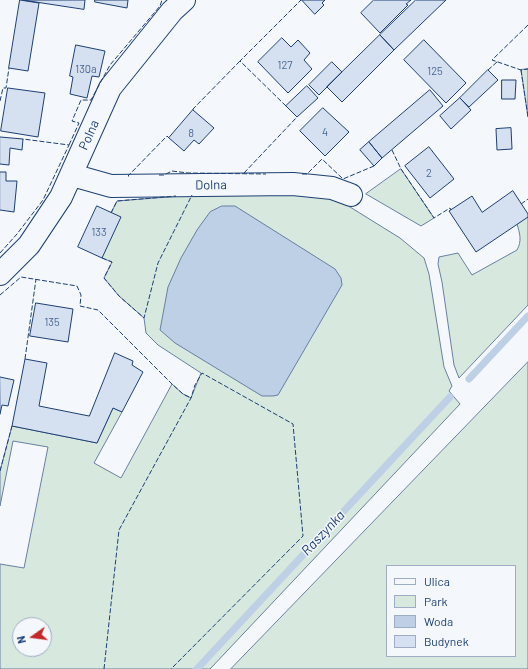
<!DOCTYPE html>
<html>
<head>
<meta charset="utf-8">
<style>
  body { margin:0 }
  #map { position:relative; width:528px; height:669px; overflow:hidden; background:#f4f7fb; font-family:Barlow,sans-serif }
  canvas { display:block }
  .legend { position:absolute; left:386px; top:565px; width:130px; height:92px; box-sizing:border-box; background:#f4f7fb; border:1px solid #9eadc5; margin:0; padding:5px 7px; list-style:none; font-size:12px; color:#1d3f73 }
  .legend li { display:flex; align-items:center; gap:8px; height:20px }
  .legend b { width:20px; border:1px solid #9eadc5 }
  .north { position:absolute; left:12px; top:617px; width:40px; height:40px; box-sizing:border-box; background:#f4f7fb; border:1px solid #9eadc5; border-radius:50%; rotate:256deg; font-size:11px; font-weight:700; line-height:16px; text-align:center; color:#1d3f73 }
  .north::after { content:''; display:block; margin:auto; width:14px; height:18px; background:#c62828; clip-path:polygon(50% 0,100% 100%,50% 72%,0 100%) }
</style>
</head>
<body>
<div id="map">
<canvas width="528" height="669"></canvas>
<ul class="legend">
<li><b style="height:5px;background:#f4f7fb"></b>Ulica</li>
<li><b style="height:11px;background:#d7e8df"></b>Park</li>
<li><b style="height:11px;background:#bed0e5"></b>Woda</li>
<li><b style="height:11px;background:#d5e0f0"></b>Budynek</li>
</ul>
<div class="north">N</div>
</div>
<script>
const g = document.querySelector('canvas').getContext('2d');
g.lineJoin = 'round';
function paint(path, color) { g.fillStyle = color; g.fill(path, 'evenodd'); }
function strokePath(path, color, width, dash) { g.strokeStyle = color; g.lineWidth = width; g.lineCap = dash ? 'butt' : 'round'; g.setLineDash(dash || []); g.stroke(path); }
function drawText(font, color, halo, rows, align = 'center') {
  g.font = font + ' Barlow,sans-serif'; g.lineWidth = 3; g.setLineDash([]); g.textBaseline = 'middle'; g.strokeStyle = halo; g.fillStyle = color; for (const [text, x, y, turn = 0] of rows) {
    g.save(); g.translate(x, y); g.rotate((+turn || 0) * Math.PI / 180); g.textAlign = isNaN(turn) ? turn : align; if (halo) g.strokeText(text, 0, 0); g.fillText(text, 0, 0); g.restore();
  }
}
const green = new Path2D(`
  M528 69V117L521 70Z
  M401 169 434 218 421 226 366 194Z
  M256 194 335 196 350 207 400 238 424 258 429 274 444 367 452 386 449 391 460 404 210 669H0V564L24 568 48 447 13 441 0 506V471L12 426 97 443 113 408 122 412 94 463 121 478 172 384 183 394 191 398 201 373 158 345 146 333 144 318 119 296 104 278 112 262 102 258 111 213 117 201 193 195ZM20 625H44V649H20Z
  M528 217V305L459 378 454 365 442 282 438 264 439 257 458 253 472 275 517 250C522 241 520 234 517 224Z
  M528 362V669H231ZM387 566H515V656H387Z`);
const water = new Path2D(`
  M222 206H235L335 269 341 278 342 285 278 395 273 396H262L175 343 160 330 168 287 181 258 197 230 210 212Z`);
const stream = new Path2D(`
  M469 379 528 316
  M197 669 450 397`);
const building = new Path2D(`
  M20 0 39 3 28 71 9 68Z
  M23 0H85L84 9Z
  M95 0H128L127 8 95 2Z
  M302 0H325L322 3 324 5 315 14Z
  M374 0H411L406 4 408 5 380 33 361 13Z
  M416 0H446L394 50 380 35Z
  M380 35 394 50 342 102 327 87Z
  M282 38 291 47 298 40 310 53 304 60 312 69 288 93 258 62Z
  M424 40 466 83 446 103 404 60Z
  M76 45 105 51 99 77 92 76 87 98 70 94 73 77 70 76Z
  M332 62 342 72 319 95 309 85Z
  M488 70 498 80 469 107 460 98Z
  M502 80H516L515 99H502Z
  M307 86 318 98 297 117 286 106Z
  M8 88 45 93 38 137 1 131Z
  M430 90 443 106 382 158 369 142Z
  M460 98 471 110 451 129 440 116Z
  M323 108 349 132 325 156 300 131Z
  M193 110 214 128 199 144 194 140 184 151 169 138Z
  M511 128 512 149 497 150 496 129Z
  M0 137 23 139 22 150 10 148 9 165 0 164Z
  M369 142 382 158 374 166 360 150Z
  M429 147 454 179 430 198 405 166Z
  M0 172H6V181H17L14 212 0 210Z
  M513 191 528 214V217L476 252 449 211 472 196 482 212Z
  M97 206 121 217 102 258 78 247Z
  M36 303 73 309 68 342 30 336Z
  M115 353 133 361 132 365 143 372 122 412 113 408 97 443 12 426 25 359 47 363 39 406 89 416Z
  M0 377 14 380 8 406 2 405 0 414Z`);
const minor = new Path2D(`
  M72 175 111 186 293 184 332 188 351 195
  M0 274 29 245 61 197 110 88 172 11 184 0`);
const fence = new Path2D(`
  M528 25 492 60 521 70 528 69
  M488 70 497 62
  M521 70 528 117
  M0 101 3 88H6L9 68
  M286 106 240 61 301 0
  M193 110V109L240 61
  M69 145 79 123 72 121 81 100H91L110 65 160 6 162 0
  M392 150 401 169 434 218 450 208 451 210
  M244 173 297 117
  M302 174H307L322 159 343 179 374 166
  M159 175H164L172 171 188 173 266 174
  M129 176H128L167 136 169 138
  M521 204 528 199
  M111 213 117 201 176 196
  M0 253 17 234 43 200 69 145 23 139
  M102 258 112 262 104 278 119 296 144 318 158 263 192 195
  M0 295 21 277 77 286 81 295 80 306 98 310 172 384 183 394 191 398
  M25 359 36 279
  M0 471 12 426
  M104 669 119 530 191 398 195 385 202 373 293 424 303 536 171 669`);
const numberNames = [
  ["127",285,65],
  ["130a",86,69],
  ["125",435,71],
  ["4",325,132],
  ["8",191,133],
  ["2",429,173],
  ["133",99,232],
  ["135",52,322]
];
const streetNames = [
  ["Polna",89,135,-66],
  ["Dolna",211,185,-1]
];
const waterNames = [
  ["Raszynka",323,533,-47]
];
paint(green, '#d7e8df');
strokePath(green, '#687fa3', 1);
paint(water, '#bed0e5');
strokePath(water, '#687fa3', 1);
strokePath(stream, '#bed0e5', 7);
paint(building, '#d5e0f0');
strokePath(building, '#1d3f73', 1);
strokePath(minor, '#1d3f73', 24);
strokePath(minor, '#f4f7fb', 22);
strokePath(fence, '#1d3f73', 1, [5, 2]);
drawText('11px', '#4b6792', null, numberNames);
drawText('13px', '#1d3f73', '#f4f7fb', streetNames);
drawText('italic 14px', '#1d3f73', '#f4f7fb', waterNames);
</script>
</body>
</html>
